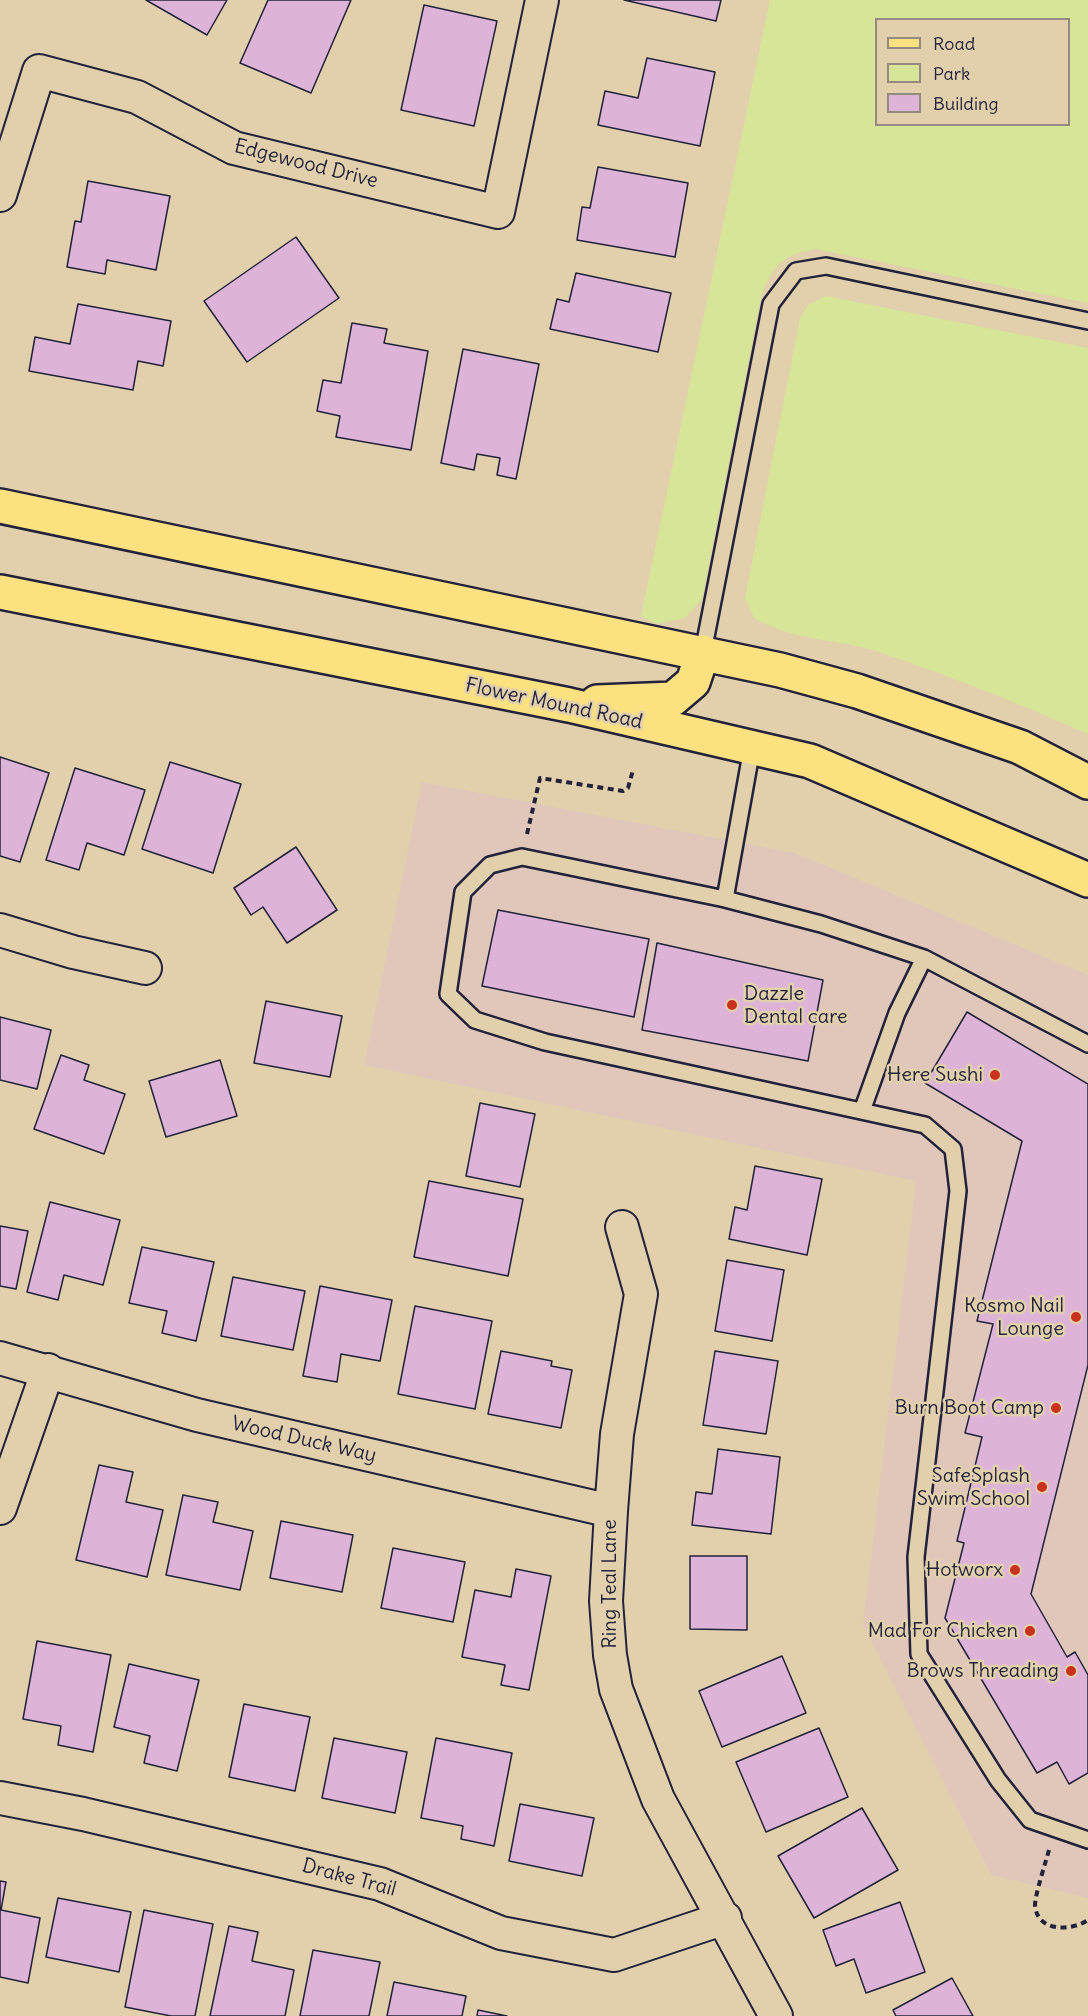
<!DOCTYPE html>
<html>
<head>
<meta charset="utf-8">
<style>
  body { margin:0 }
  #map { position:relative; width:1088px; height:2016px; overflow:hidden; background:#e2d0ad; font-family:Delius,sans-serif }
  canvas { display:block }
  .legend { position:absolute; left:875px; top:18px; width:195px; height:108px; box-sizing:border-box; background:#e2d0ad; border:2px solid #958a7f; margin:0; padding:8px 10px; list-style:none; font-size:18px; color:#22223b }
  .legend li { display:flex; align-items:center; gap:12px; height:30px }
  .legend b { width:30px; border:2px solid #958a7f }
</style>
</head>
<body>
<div id="map">
<canvas width="1088" height="2016"></canvas>
<ul class="legend">
<li><b style="height:8px;background:#fbe180"></b>Road</li>
<li><b style="height:16px;background:#d7e598"></b>Park</li>
<li><b style="height:16px;background:#deb3d8"></b>Building</li>
</ul>
</div>
<script>
const g = document.querySelector('canvas').getContext('2d');
g.lineJoin = 'round';
function paint(path, color) { g.fillStyle = color; g.fill(path, 'evenodd'); }
function strokePath(path, color, width, dash) { g.strokeStyle = color; g.lineWidth = width; g.lineCap = dash ? 'butt' : 'round'; g.setLineDash(dash || []); g.stroke(path); }
function drawText(font, color, halo, rows, align = 'center') {
  g.font = font + ' Delius,sans-serif'; g.lineWidth = 5; g.setLineDash([]); g.textBaseline = 'middle'; g.strokeStyle = halo; g.fillStyle = color; for (const [text, x, y, turn = 0] of rows) {
    g.save(); g.translate(x, y); g.rotate((+turn || 0) * Math.PI / 180); g.textAlign = isNaN(turn) ? turn : align; if (halo) g.strokeText(text, 0, 0); g.fillText(text, 0, 0); g.restore();
  }
}
const built = new Path2D(`
  M422 782 795 853 1088 975V1898L991 1875 863 1625 916 1181 364 1065Z`);
const green = new Path2D(`
  M770 0H1088V303L815 249C781 256 774 264 761 296L702 599 685 618 656 624 641 616ZM876 20H1068V124H876Z
  M826 296 1088 348V734C1021 704 952 677 882 653 841 639 792 641 754 618L745 598 800 318 808 305Z`);
const building = new Path2D(`
  M146 0H227L207 35Z
  M268 0H351L311 93 240 63Z
  M624 0H721L716 21Z
  M424 5 497 21 474 126 401 110Z
  M647 58 715 72 700 146 598 125 605 91 638 98Z
  M598 167 688 183 675 257 577 240 582 207 590 208Z
  M88 181 170 196 156 270 107 260 105 274 67 267 75 221 81 222Z
  M296 237 339 298 247 362 204 301Z
  M576 273 671 293 658 352 550 329 557 299 569 302Z
  M78 304 171 321 163 366 138 361 133 390 29 371 35 337 70 344Z
  M352 323 387 329 384 343 428 351 411 450 336 437 340 416 317 411 323 380 341 383Z
  M463 349 539 364 516 479 497 475 500 458 477 454 474 470 441 463Z
  M0 757 49 773 20 862 0 856Z
  M170 762 241 784 213 873 142 849Z
  M75 768 145 790 124 855 87 843 79 870 46 860Z
  M296 847 337 910 287 943 263 907 251 915 234 888Z
  M498 910 649 939 634 1017 482 986Z
  M657 943 823 980 808 1061 642 1030Z
  M266 1001 342 1016 330 1077 254 1063Z
  M967 1012 1088 1084V1365L1031 1594 1067 1657 1075 1652 1088 1675V1773L1069 1784 1057 1762 1037 1773 945 1618 964 1543 957 1541 982 1437 965 1433 993 1324 977 1321 1022 1141 925 1083Z
  M0 1017 51 1030 37 1089 0 1080Z
  M61 1055 89 1065 84 1080 125 1094 104 1154 34 1129Z
  M220 1060 237 1116 166 1137 149 1081Z
  M480 1103 535 1114 520 1187 466 1176Z
  M755 1166 822 1179 807 1255 729 1239 735 1207 747 1210Z
  M429 1181 523 1199 508 1276 414 1257Z
  M50 1202 120 1220 103 1285 64 1275 58 1300 27 1292Z
  M0 1226 28 1231 16 1289 0 1286Z
  M142 1247 214 1262 196 1341 162 1333 167 1311 129 1303Z
  M727 1260 784 1270 772 1341 715 1331Z
  M233 1277 305 1291 293 1350 221 1336Z
  M320 1286 392 1300 380 1361 341 1354 337 1382 303 1376Z
  M415 1306 492 1321 475 1409 398 1394Z
  M501 1351 552 1361 551 1366 572 1370 561 1428 488 1414Z
  M715 1351 778 1361 766 1434 703 1425Z
  M718 1449 780 1457 771 1534 692 1525 696 1492 712 1494Z
  M99 1465 133 1472 126 1502 163 1510 147 1577 76 1560Z
  M183 1495 218 1502 213 1522 253 1531 240 1590 166 1575Z
  M281 1521 353 1535 342 1592 270 1578Z
  M393 1548 465 1562 453 1622 381 1608Z
  M690 1556H747V1630L690 1629Z
  M516 1569 551 1576 529 1690 501 1685 505 1665 462 1657 475 1590 511 1597Z
  M37 1641 111 1655 93 1752 58 1745 61 1726 23 1719Z
  M782 1656 806 1713 722 1747 699 1691Z
  M129 1664 199 1680 177 1771 144 1763 150 1736 114 1727Z
  M244 1704 310 1717 295 1791 229 1777Z
  M819 1728 848 1797 766 1832 736 1762Z
  M334 1738 407 1752 395 1813 322 1798Z
  M436 1738 512 1753 494 1846 461 1839 463 1826 421 1818Z
  M520 1804 594 1818 582 1876 509 1861Z
  M862 1808 898 1870 814 1918 778 1856Z
  M0 1881 6 1882 1 1910 40 1918 28 1983 0 1977Z
  M58 1898 131 1912 119 1972 46 1957Z
  M900 1902 925 1972 866 1993 854 1959 836 1966 823 1930Z
  M144 1910 213 1924 195 2016H171L125 2007Z
  M229 1926 258 1932 252 1961 294 1970 285 2016H210Z
  M313 1950 380 1962 369 2016H300Z
  M952 1978 973 2016H896L893 2010Z
  M394 1982 466 1996 462 2016H387Z
  M478 2010 507 2016H477Z`);
const path = new Path2D(`
  M527 834 540 778 623 791 628 788 633 770
  M1049 1850C1046 1861 1035 1895 1035 1905 1037 1933 1072 1931 1088 1920`);
const service = new Path2D(`
  M703 652 771 304 796 271 826 266 1088 321
  M752 748 725 899 522 857 490 865 463 892 448 994 475 1020 545 1042 925 1125 953 1149 958 1191 916 1557 919 1654 998 1780 1030 1820 1088 1840
  M725 899 821 924 924 958 1088 1044
  M862 1111 897 1013 924 958`);
const minor = new Path2D(`
  M0 195 39 71 137 97 234 148 498 212 542 0
  M0 930 73 952 145 968
  M622 1227 641 1294 617 1434 611 1511 606 1601 610 1655 616 1689 658 1799 776 2016
  M0 1358 197 1415 611 1511
  M0 1508 48 1370
  M0 1798 83 1814 380 1884 501 1933 614 1955 725 1918`);
const primary = new Path2D(`
  M0 506 780 670 857 691 1020 747 1088 782
  M0 592 569 705 810 761 1088 880
  M597 702 673 699 693 682 703 652`);
const markers = [
  [732,1005,6,"#c8321e"],
  [995,1075,6,"#c8321e"],
  [1076,1317,6,"#c8321e"],
  [1056,1408,6,"#c8321e"],
  [1042,1487,6,"#c8321e"],
  [1015,1570,6,"#c8321e"],
  [1030,1631,6,"#c8321e"],
  [1071,1671,6,"#c8321e"]
];
const streetNames = [
  ["Edgewood Drive",306,164,14],
  ["Flower Mound Road",554,704,12],
  ["Wood Duck Way",304,1440,13],
  ["Ring Teal Lane",610,1584,-90],
  ["Drake Trail",349,1878,15]
];
const poiNames = [
  ["Dazzle",744,994,"left"],
  ["Dental care",744,1017,"left"],
  ["Here Sushi",983,1075],
  ["Kosmo Nail",1064,1306],
  ["Lounge",1064,1329],
  ["Burn Boot Camp",1044,1408],
  ["SafeSplash",1030,1476],
  ["Swim School",1030,1499],
  ["Hotworx",1003,1570],
  ["Mad For Chicken",1018,1631],
  ["Brows Threading",1059,1671]
];
paint(built, '#e1c7ba');
paint(green, '#d7e598');
paint(building, '#deb3d8');
strokePath(building, '#22223b', 1.5);
strokePath(service, '#22223b', 20);
strokePath(minor, '#22223b', 36);
strokePath(primary, '#22223b', 38);
strokePath(path, '#22223b', 4, [6, 4.5]);
strokePath(service, '#e2d0ad', 15);
strokePath(minor, '#e2d0ad', 32);
strokePath(primary, '#fbe180', 33);
for (const [x, y, r, color] of markers) { const dot = new Path2D(); dot.arc(x, y, r, 0, 2 * Math.PI); g.fillStyle = color; g.fill(dot); strokePath(dot, '#e2d0ad', 2); }
drawText('20px', '#22223b', '#e2d0ad', streetNames);
drawText('20px', '#22223b', '#e2d0ad', poiNames, 'right');
</script>
</body>
</html>
